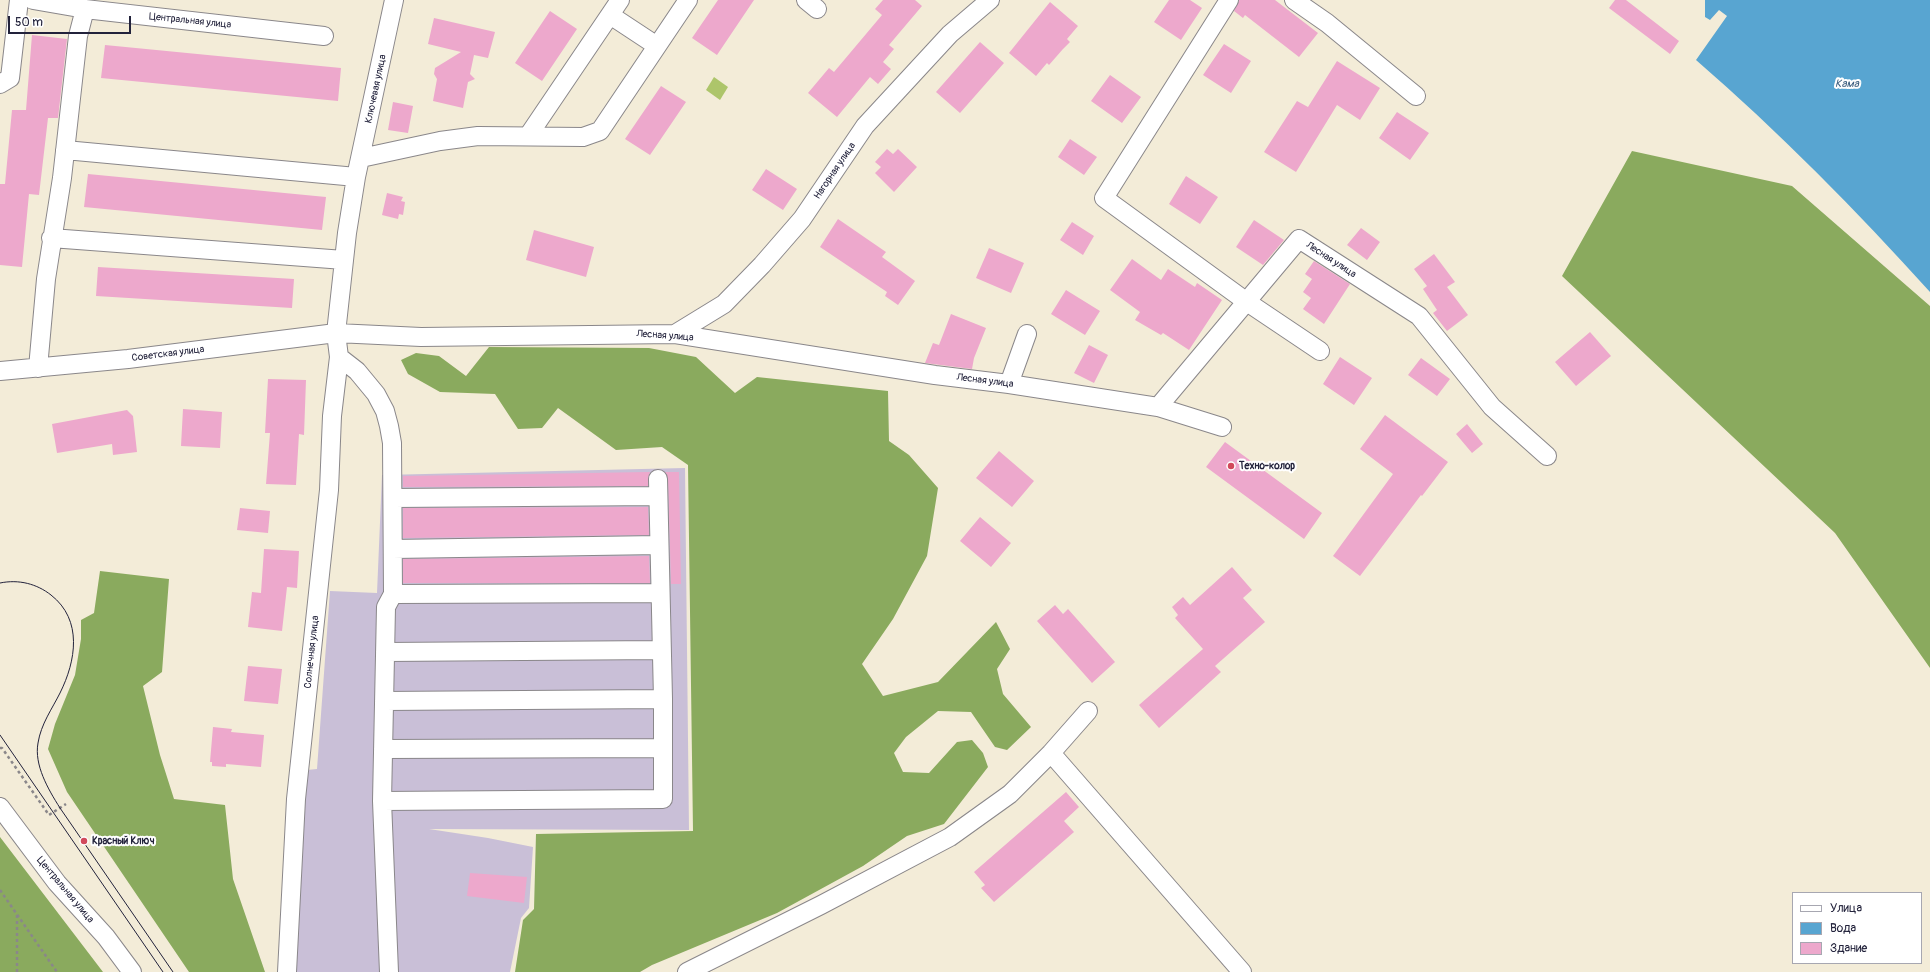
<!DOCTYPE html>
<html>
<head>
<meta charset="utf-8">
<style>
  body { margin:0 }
  #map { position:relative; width:1930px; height:972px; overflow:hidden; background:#f3ecd8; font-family:Pangolin,sans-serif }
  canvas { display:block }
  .legend { position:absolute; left:1792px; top:892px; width:130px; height:72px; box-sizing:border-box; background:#fff; border:1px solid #a7a7b1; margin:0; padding:5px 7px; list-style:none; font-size:12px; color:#22223b }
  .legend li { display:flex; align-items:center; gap:8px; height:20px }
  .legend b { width:20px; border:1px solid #a7a7b1 }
  .scale { position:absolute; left:8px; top:16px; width:123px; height:18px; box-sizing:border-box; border:2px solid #22223b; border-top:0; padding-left:5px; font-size:12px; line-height:14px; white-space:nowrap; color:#22223b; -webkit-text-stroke:3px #fff; paint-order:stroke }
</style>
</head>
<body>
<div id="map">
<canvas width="1930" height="972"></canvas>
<ul class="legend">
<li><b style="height:5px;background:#fff"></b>Улица</li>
<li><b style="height:11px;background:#58a5d1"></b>Вода</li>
<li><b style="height:11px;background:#eda8cc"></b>Здание</li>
</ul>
<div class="scale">50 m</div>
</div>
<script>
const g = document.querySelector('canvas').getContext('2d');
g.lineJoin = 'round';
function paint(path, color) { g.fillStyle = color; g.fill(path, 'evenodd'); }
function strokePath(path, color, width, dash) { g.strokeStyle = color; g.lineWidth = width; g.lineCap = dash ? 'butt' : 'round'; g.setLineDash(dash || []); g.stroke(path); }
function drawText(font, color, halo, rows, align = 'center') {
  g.font = font + ' Pangolin,sans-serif'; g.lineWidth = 4; g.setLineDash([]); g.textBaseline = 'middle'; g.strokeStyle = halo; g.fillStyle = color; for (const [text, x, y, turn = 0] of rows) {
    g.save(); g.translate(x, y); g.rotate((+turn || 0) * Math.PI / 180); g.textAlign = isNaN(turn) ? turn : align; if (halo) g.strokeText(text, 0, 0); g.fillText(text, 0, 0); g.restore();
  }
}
const industrial = new Path2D(`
  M685 468 689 830 429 829 488 838 533 847 529 908 521 918 510 972H296L300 865 307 770 317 769 330 591 377 593 382 475Z`);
const green = new Path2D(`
  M714 77 728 87 720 100 706 90Z`);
const forest = new Path2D(`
  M1632 151 1792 186 1930 306V668L1835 533 1562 276Z
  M489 347 649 348 696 357 735 393 757 377 888 391 889 441 909 455 938 488 927 556 893 619 862 664 883 696 938 682 996 622 1010 649 997 669 1003 694 1031 727 1007 750 995 747 971 712 938 711 906 737 894 753 903 772 929 773 957 742 972 740 983 753 988 767 944 824 907 836 863 866 777 913 652 965 640 972H515L523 920 534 909 536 834 693 831 688 465 662 447 616 450 558 408 542 428 518 429 495 394 440 392 408 374 401 360 416 353 439 356 466 376Z
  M100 571 169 579 162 672 143 686 160 755 174 799 225 805 233 879 265 972H189L67 792 48 749 55 724 75 675 81 639V620L94 613Z
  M0 837 103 972H0Z`);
const water = new Path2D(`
  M1705 0H1930V292C1856 210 1779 132 1696 60L1727 16 1719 10 1710 20 1705 17Z`);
const building = new Path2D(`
  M718 0H754L717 55 692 38Z
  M883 0H915L922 6 889 45 894 49 883 62 891 69 878 84 870 77 837 117 808 93 829 68 834 72 882 15 875 9Z
  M1169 0H1190L1202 8 1181 40 1154 22Z
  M1239 0H1275L1318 33 1299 57 1245 15 1243 18 1234 11Z
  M1615 0H1626L1679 41 1670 54 1609 8Z
  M1050 2 1078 26 1067 39 1070 42 1063 49 1049 65 1047 63 1036 76 1009 53Z
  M550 11 577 29 542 81 515 63Z
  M434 18 495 32 488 58 474 55 470 74 475 79 468 82 463 108 433 101 437 79 434 74 435 68 461 52 428 44Z
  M32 35 67 39 58 118H48L39 195 29 194 22 267 0 265V184H5L12 110H26Z
  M980 42 1004 63 960 113 936 92Z
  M1224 44 1251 61 1231 93 1203 75Z
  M105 45 341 68 338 101 101 78Z
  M1337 61 1380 88 1360 120 1337 105 1296 172 1264 152 1297 101 1308 107Z
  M1110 75 1141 97 1122 123 1091 101Z
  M661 86 686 102 650 155 625 139Z
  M393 102 413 106 408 133 388 130Z
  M1397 112 1429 133 1410 160 1379 138Z
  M1070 139 1097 157 1084 175 1058 157Z
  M887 149 893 154 898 149 917 167 894 192 875 173 881 167 875 162Z
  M766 169 797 189 783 210 752 190Z
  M88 174 326 197 322 230 84 207Z
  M1186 176 1218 197 1200 224 1169 204Z
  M387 193 403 197 401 201 405 202 403 215 399 214 398 219 382 215Z
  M838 219 886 252 882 257 915 281 898 305 885 296 887 292 820 247Z
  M1254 220 1284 240 1263 265 1236 247Z
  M1072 222 1094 236 1083 255 1060 240Z
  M1361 228 1380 242 1367 260 1347 245Z
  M534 230 594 247 586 277 526 260Z
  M989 248 1024 263 1011 293 976 278Z
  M1434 254 1455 282 1447 287 1468 315 1447 331 1433 313 1437 310 1423 289 1427 286 1414 269Z
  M1132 259 1161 280 1168 269 1195 287 1197 283 1222 300 1189 350 1163 333 1161 335 1135 320 1140 312 1110 290Z
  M1314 261 1350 284 1324 324 1303 309 1311 298 1303 292 1312 279 1305 274Z
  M98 267 294 279 292 308 96 296Z
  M1066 290 1100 311 1085 335 1051 314Z
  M951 314 986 328 974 358 972 369 925 363 933 343 939 345Z
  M1590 332 1611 356 1576 386 1555 362Z
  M1089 345 1108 355 1094 383 1074 373Z
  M1340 357 1372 378 1354 405 1323 384Z
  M1421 358 1450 379 1437 396 1408 375Z
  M268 379 306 380 304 435 299 434 296 485 266 484 270 433H265Z
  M183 409 222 412 220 448 181 446Z
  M127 410 133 416 137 452 113 455 112 444 57 453 52 424Z
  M1385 415 1448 462 1422 496 1421 495 1360 576 1333 556 1393 474 1360 449Z
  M1467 424 1483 444 1472 453 1456 434Z
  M1225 442 1322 513 1304 539 1206 467Z
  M999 451 1034 481 1012 507 976 478Z
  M649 472H650L648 479V486L403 487V476Z
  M665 472H679L681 584H671L668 479Z
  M648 507 649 535 403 538V508Z
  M240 508 270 511 268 533 237 530Z
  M980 517 1011 543 991 567 960 541Z
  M264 549 299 551 297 588 287 587 282 631 248 627 252 592 261 593Z
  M649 556 650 583H403V559Z
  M1232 567 1252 590 1243 598 1265 622 1215 666 1221 672 1159 728 1139 705 1203 649 1175 618 1178 615 1172 607 1183 597 1190 605Z
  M1055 605 1063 614 1068 609 1115 662 1092 683 1037 621Z
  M248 666 282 669 278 704 244 701Z
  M213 727 232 729 231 732 264 735 261 767 226 764V767L212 766V762H210Z
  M1066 792 1079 807 1064 821 1074 832 994 902 981 888 985 885 974 872Z
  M470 873 527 877 524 903 467 896Z`);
const path = new Path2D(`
  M0 748H2L49 815 66 804
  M0 890 57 972
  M17 972V915`);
const minor = new Path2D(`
  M33 0 85 9 324 36
  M806 0 817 9
  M1229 0 1104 198 1247 302 1320 351
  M1294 0 1327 23 1416 96
  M610 15 657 46
  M0 84 10 78 19 0
  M528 136 620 0
  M65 150 356 177
  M361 158 440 141 478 136 583 137 600 131 688 0
  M51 238 344 260
  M675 334 724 304 762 265 802 219 865 126 950 34 990 0
  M339 357 357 371 376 394 385 411 389 426 392 443 393 594 386 607 382 801 389 972
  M38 368 46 279 62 178 78 36 85 9
  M0 371 128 359 336 333 421 337 675 334 935 375 1009 384 1158 407 1222 427
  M1009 384 1027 334
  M1158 407 1299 239 1419 316 1492 407 1547 456
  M393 498 658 496
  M393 549 659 545
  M393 594 659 593
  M385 652 661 650
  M384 701 663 699
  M383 749 663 748
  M1051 753 1242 972
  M382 801 663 799V699L658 479
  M0 807 57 883 106 937 132 972
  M287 972 296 799 329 490 332 416 339 357 336 333 347 233 356 177 394 0
  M687 972 821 905 950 837 1010 794 1051 753 1088 711`);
const tram = new Path2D(`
  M0 583C19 579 37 584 51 595 83 620 76 661 60 693 52 709 41 724 38 743 34 765 48 789 60 808L173 972
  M0 735 163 972`);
const markers = [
  [1231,466,4,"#d1495b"],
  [84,841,4,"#d1495b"]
];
const streetNames = [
  ["Центральная улица",190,21,6],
  ["Ключевая улица",376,89,-78],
  ["Нагорная улица",835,171,-56],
  ["Лесная улица",1331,260,33],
  ["Лесная улица",665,336,4],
  ["Советская улица",168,354,-7],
  ["Лесная улица",985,381,7],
  ["Солнечная улица",312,652,-84],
  ["Центральная улица",65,890,50]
];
const poiNames = [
  ["Техно-колор",1239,466],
  ["Красный Ключ",92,841]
];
const waterNames = [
  ["Кама",1847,84]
];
paint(industrial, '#c9bfd7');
paint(green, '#adc56a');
paint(forest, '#8aaa5e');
paint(water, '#58a5d1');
paint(building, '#eda8cc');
strokePath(minor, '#8a878a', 20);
strokePath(path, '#8a878a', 2.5, [3, 3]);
strokePath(minor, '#fff', 18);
strokePath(tram, '#22223b', 1);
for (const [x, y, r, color] of markers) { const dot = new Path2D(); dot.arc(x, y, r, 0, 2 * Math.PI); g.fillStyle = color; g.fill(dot); strokePath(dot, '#fff', 1.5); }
drawText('10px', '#22223b', '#fff', streetNames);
drawText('bold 10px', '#22223b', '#fff', poiNames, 'left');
drawText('italic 11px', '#3a5d7e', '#fff', waterNames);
</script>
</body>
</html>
